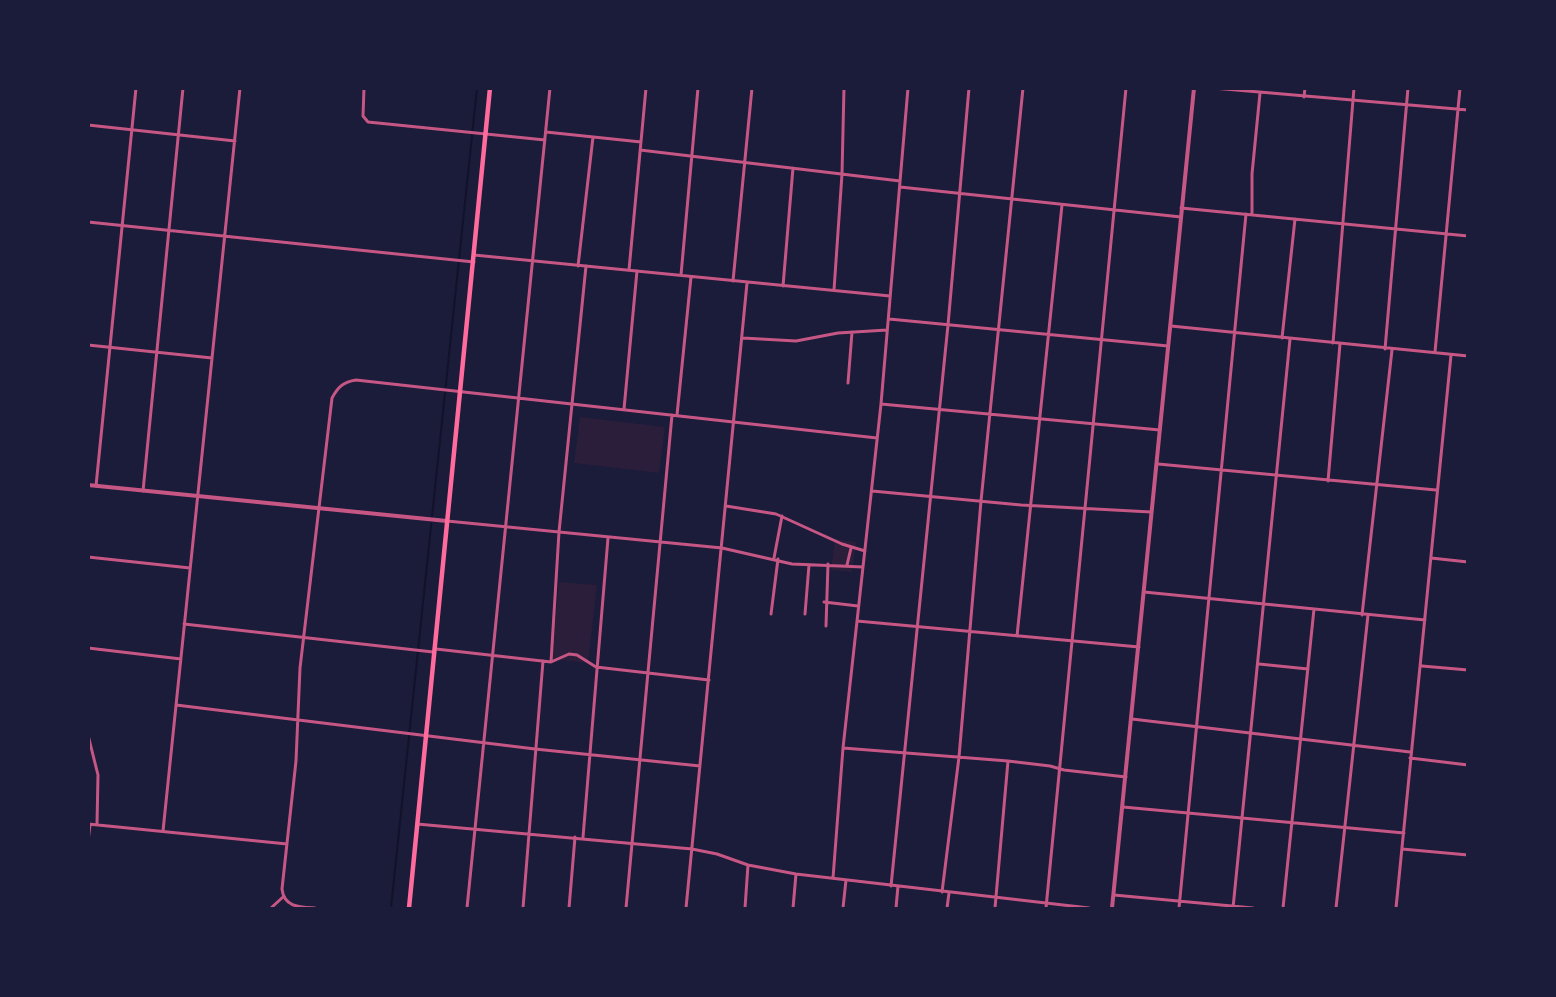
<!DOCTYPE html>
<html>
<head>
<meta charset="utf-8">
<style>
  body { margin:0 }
  #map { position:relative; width:1556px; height:997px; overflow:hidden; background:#1b1b3a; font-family:"Nunito Sans",sans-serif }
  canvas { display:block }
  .frame { position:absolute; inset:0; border:90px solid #1b1b3a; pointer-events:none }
</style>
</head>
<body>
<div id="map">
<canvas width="1556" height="997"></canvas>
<div class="frame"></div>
</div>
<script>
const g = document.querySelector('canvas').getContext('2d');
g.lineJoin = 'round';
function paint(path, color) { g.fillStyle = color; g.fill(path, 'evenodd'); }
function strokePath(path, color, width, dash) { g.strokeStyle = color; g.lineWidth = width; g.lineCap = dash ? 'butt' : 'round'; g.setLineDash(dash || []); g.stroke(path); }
const green = new Path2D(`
  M580 417 665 427 659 473 574 463Z
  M835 539 856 542 852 572 831 570Z
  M559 582 597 585 588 663 552 659Z`);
const stream = new Path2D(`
  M391 908 477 88`);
const minor = new Path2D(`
  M364 88 363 116 368 122 545 140
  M1213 88 1468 110
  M1304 97 1305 88
  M88 125 235 141
  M546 132 641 142
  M640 150 900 181
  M900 187 1181 217
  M1181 208 1468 236
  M1252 215V174L1260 93
  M88 222 474 262
  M474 255 890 296
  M578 266 593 137
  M629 270 646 88
  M681 275 698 88
  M733 281 752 88
  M783 286 793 168
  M834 290 842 174 844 88
  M889 319 1168 346
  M1171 326 1468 356
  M743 338 796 341 838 333 887 330
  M1282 338 1295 219
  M1333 343 1354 88
  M88 345 212 358
  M1385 349 1408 88
  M1435 352 1460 88
  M848 383 852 332
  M881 404 1160 430
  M624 409 637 271
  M677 415 691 277
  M1158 464 1436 490
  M1328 481 1340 344
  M96 486 136 88
  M143 491 183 88
  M872 491 1021 505 1151 512
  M726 506 776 514 842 544 865 551
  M447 521 722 548 792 564 863 567
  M88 557 190 568
  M774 558 782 516
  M1431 558 1468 562
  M847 565 851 548
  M1144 592 1425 620
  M824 602 858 606
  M771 614 778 559
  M805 614 809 565
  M1362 615 1392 350
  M857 621 1139 647
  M184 624 433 652
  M826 626 828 564
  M1017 636 1062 205
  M88 648 181 659
  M436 649 551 662 569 654 577 655 596 667 709 680
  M551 662 559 532 586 266
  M1259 664 1308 669
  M1422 666 1468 670
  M176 705 535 749 700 766
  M1132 719 1410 752
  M88 735 98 775 97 824
  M843 748 1008 761 1050 766 1064 770 1126 777
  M1410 758 1468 765
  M1123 807 1404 833
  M88 824 287 844
  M417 824 692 849 717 854 748 865 796 874 1089 908
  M163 831 240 88
  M583 837 608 538
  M88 841 90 825
  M1402 849 1468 855
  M833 878 843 748 881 404 908 88
  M891 886 948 325 969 88
  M942 892 959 757 981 501 1023 88
  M1114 895 1253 908
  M271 908 283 897
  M315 908C299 907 284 907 282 889L296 761 300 668 332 398C338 387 343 382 356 380L877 438
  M467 908 550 88
  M523 908 543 661
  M569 908 575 837
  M626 908 672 415
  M686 908 747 283
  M745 908 748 865
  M793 908 796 874
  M843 908 846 880
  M896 908 898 886
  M947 908 949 893
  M995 908 1008 761
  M1046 908 1126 88
  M1179 908 1246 214
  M1233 908 1290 339
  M1283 908 1314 609
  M1336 908 1368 615
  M1396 908 1451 355`);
const tertiary = new Path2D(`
  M88 485 447 521
  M1112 908 1194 88`);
const secondary = new Path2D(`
  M409 908 490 88`);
paint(green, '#2a1e3b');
strokePath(stream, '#12122b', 2);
strokePath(minor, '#c65784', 3);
strokePath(tertiary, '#c65784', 4);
strokePath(secondary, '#ff6b9d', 4.5);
</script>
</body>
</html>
